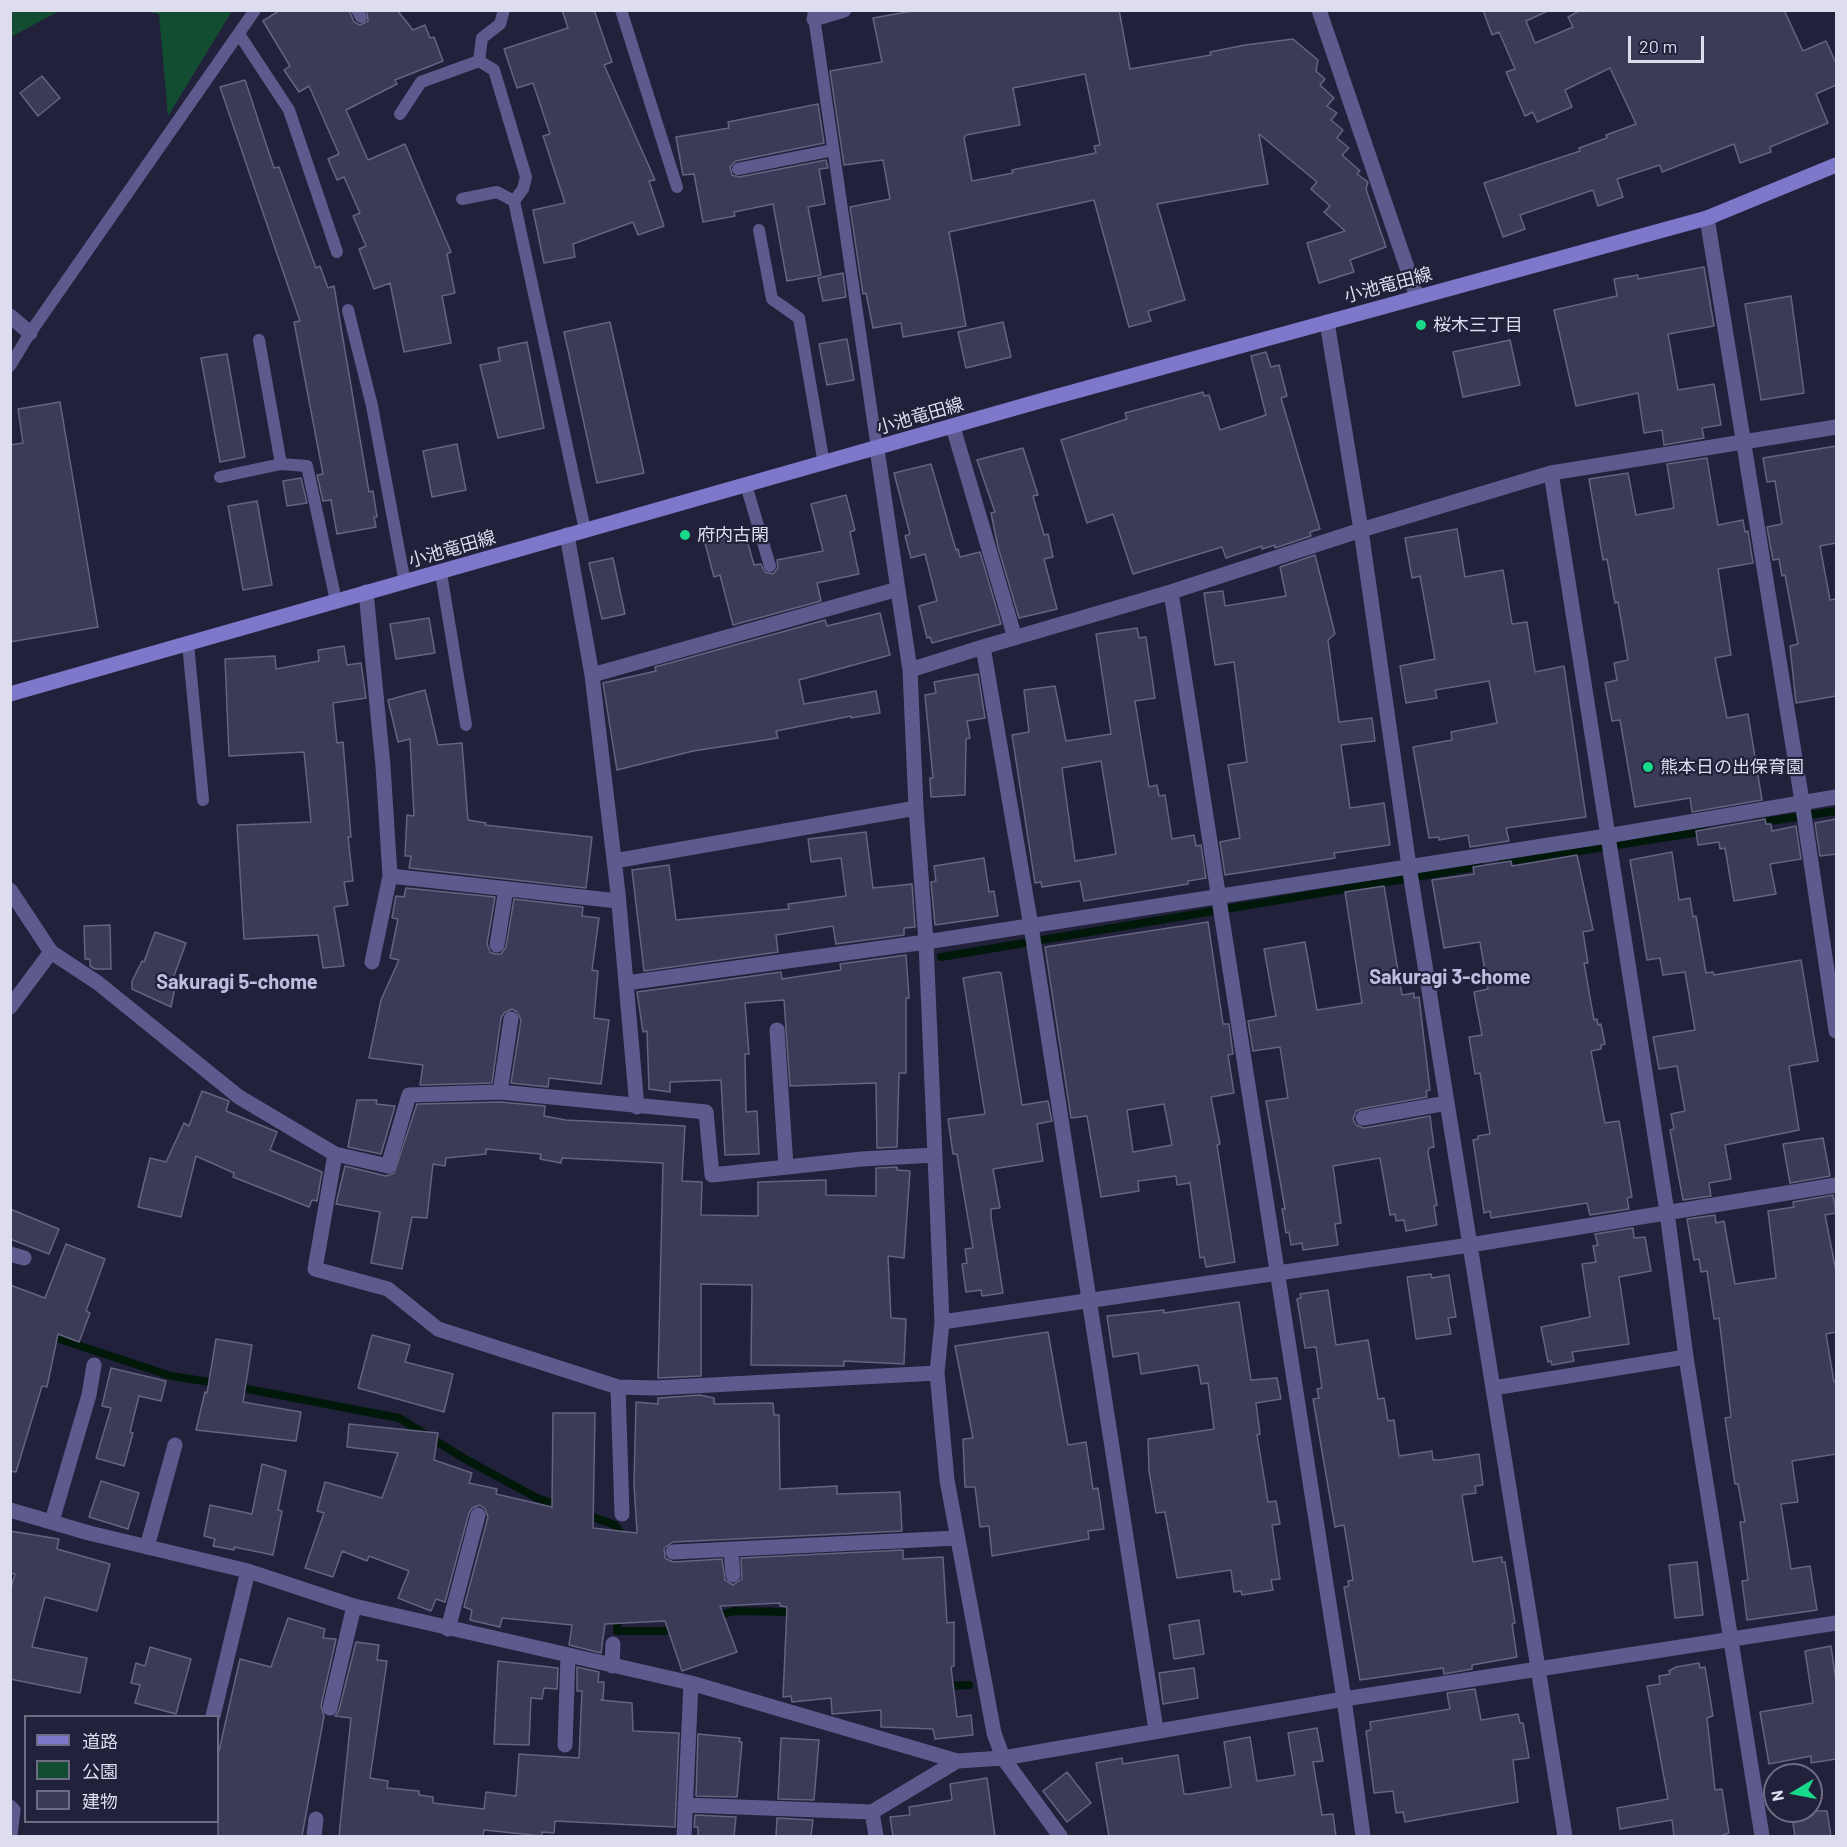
<!DOCTYPE html>
<html>
<head>
<meta charset="utf-8">
<style>
  body { margin:0 }
  #map { position:relative; width:1847px; height:1847px; overflow:hidden; background:#22213b; font-family:Barlow,"Noto Sans JP",sans-serif }
  canvas { display:block }
  .frame { position:absolute; inset:0; border:12px solid #ddddef; pointer-events:none }
  .legend { position:absolute; left:24px; top:1715px; width:195px; height:108px; box-sizing:border-box; background:#22213b; border:2px solid #6d6c83; margin:0; padding:8px 10px; list-style:none; font-size:18px; color:#ddddef }
  .legend li { display:flex; align-items:center; gap:12px; height:30px }
  .legend b { width:30px; border:2px solid #6d6c83 }
  .north { position:absolute; left:1763px; top:1763px; width:60px; height:60px; box-sizing:border-box; background:#22213b; border:2px solid #6d6c83; border-radius:50%; rotate:260deg; font-size:16px; font-weight:700; line-height:24px; text-align:center; color:#ddddef }
  .north::after { content:''; display:block; margin:auto; width:21px; height:27px; background:#17d989; clip-path:polygon(50% 0,100% 100%,50% 72%,0 100%) }
  .scale { position:absolute; left:1628px; top:36px; width:76px; height:27px; box-sizing:border-box; border:3px solid #ddddef; border-top:0; padding-left:8px; font-size:18px; line-height:21px; white-space:nowrap; color:#ddddef; -webkit-text-stroke:4px #22213b; paint-order:stroke }
</style>
</head>
<body>
<div id="map">
<canvas width="1847" height="1847"></canvas>
<div class="frame"></div>
<ul class="legend">
<li><b style="height:8px;background:#7d78ca"></b>道路</li>
<li><b style="height:16px;background:#134d31"></b>公園</li>
<li><b style="height:16px;background:#3b3b57"></b>建物</li>
</ul>
<div class="north">N</div>
<div class="scale">20 m</div>
</div>
<script>
const g = document.querySelector('canvas').getContext('2d');
g.lineJoin = 'round';
function paint(path, color) { g.fillStyle = color; g.fill(path, 'evenodd'); }
function strokePath(path, color, width, dash) { g.strokeStyle = color; g.lineWidth = width; g.lineCap = dash ? 'butt' : 'round'; g.setLineDash(dash || []); g.stroke(path); }
function drawText(font, color, halo, rows, align = 'center') {
  g.font = font + ' Barlow,"Noto Sans JP",sans-serif'; g.lineWidth = 4.5; g.setLineDash([]); g.textBaseline = 'middle'; g.strokeStyle = halo; g.fillStyle = color; for (const [text, x, y, turn = 0] of rows) {
    g.save(); g.translate(x, y); g.rotate((+turn || 0) * Math.PI / 180); g.textAlign = isNaN(turn) ? turn : align; if (halo) g.strokeText(text, 0, 0); g.fillText(text, 0, 0); g.restore();
  }
}
const green = new Path2D(`
  M11 10H58L59 11 11 37Z
  M144 11H232L168 116 159 14Z`);
const stream = new Path2D(`
  M1757 823 1836 811
  M1502 863 1706 831
  M941 957 1481 866
  M50 1336 171 1376 216 1383
  M237 1387 399 1418 465 1459 537 1498 559 1505
  M585 1514 615 1525 624 1538
  M618 1616 617 1631H665L677 1628
  M714 1617 734 1611 794 1612
  M943 1686 969 1685`);
const building = new Path2D(`
  M280 10H349L354 22 360 25 368 21 367 10H397L413 30 425 25 430 38 434 37 443 61 395 80 397 84 346 110 368 160 405 144 451 252 447 254 455 293 442 296 451 343 404 352 390 283 374 289 359 249 366 246 353 216 360 213 344 177 337 180 328 159 339 154 309 86 299 92 284 70 290 66 263 21Z
  M562 10H594L612 62 604 65 655 180 649 181 664 226 638 235 633 222 573 244 575 257 544 263 533 210 565 203 543 136 550 134 533 83 517 88 504 49 568 28Z
  M918 10H1119L1130 69 1211 55 1210 52 1245 45 1293 39 1318 60 1316 71 1325 79 1320 85 1334 98 1327 106 1337 113 1331 120 1343 130 1337 138 1349 148 1342 155 1360 171 1357 174 1368 182 1366 189 1386 247 1350 260 1354 272 1319 283 1307 243 1345 231 1324 212 1330 206 1311 189 1317 182 1259 134 1268 184 1157 204 1185 300 1148 311 1151 321 1129 327 1094 200 949 232 966 326 903 337 901 323 873 328 866 293 863 294 850 207 890 199 883 160 844 165 830 71 882 62 873 18ZM1085 74 1100 145 1094 146 1096 153 1012 170 1013 173 972 181 964 138 966 135 1020 125 1013 88Z
  M1483 10H1550L1526 21 1535 43 1573 27 1568 17 1581 10H1784L1803 51 1826 41 1836 63V85L1816 94 1828 123 1770 147 1771 152 1740 163 1734 144 1662 172 1660 165 1617 179 1623 197 1598 206 1593 190 1520 215 1525 229 1503 237 1484 183 1580 151 1579 148 1607 138 1606 135 1636 124 1610 68 1565 90 1572 107 1537 122 1533 112 1525 116 1506 72 1515 69 1499 32 1492 35Z
  M42 76 60 98 38 116 20 93Z
  M245 80 274 168 279 167 316 268 320 266 328 288 334 286 369 492 373 491 377 517H374L376 527 337 534 331 500 323 501 317 475 323 474 294 322 300 321 220 87Z
  M818 104 824 143 736 161 730 167 732 175 739 177 826 160 828 168 819 169 825 204 808 207 821 275 787 281 773 204 734 212 735 216 703 222 694 174 683 175 676 137 729 128 728 122Z
  M1704 267 1714 326 1668 334 1678 390 1714 384 1721 425 1702 428 1704 438 1664 445 1662 430 1644 433 1638 393 1576 406 1554 310 1617 296 1614 279 1638 275V279Z
  M843 273 846 297 823 301 818 278Z
  M1791 296 1804 393 1761 400 1745 304Z
  M610 322 644 473 597 483 564 332Z
  M1003 322 1011 357 966 368 958 332Z
  M847 339 854 380 827 385 819 344Z
  M1510 340 1520 385 1463 397 1453 352Z
  M527 342 544 428 498 438 480 365 500 361 498 348Z
  M1266 352 1271 367 1279 365 1287 396 1281 398 1320 529 1310 532 1311 536 1275 548V545L1262 549V546L1226 558 1222 547 1133 574 1113 514 1087 523 1061 440 1127 419 1125 413 1203 392 1204 396 1209 395 1220 430 1266 415 1251 356Z
  M227 354 245 457 220 462 201 358Z
  M60 402 98 627 10 642V445L23 443 18 409Z
  M457 444 466 490 432 497 423 451Z
  M1836 446V543L1820 546 1830 600 1836 599V696L1796 703 1790 646 1798 644 1785 575 1782 576 1779 559 1773 560 1767 527 1782 524 1775 481 1767 482 1763 458Z
  M1023 448 1038 495 1033 496 1044 535 1048 534 1053 557 1044 559 1057 609 1019 618 998 547 991 513 995 512 977 460Z
  M1707 458 1718 525 1743 520 1745 532 1748 531 1753 563 1718 569 1731 655 1715 658 1727 718 1748 714 1762 800 1692 812 1690 798 1635 807 1620 720 1612 721 1605 683 1617 680 1614 663 1628 660 1618 602 1615 603 1607 559 1603 560 1589 479 1628 473 1636 515 1674 508 1667 464Z
  M931 464 956 550 958 549 960 557 980 552 1001 624 932 643 930 637 927 638 919 606 937 601 925 554 911 558 905 536 910 534 894 473Z
  M301 478 307 503 287 506 283 481Z
  M846 495 855 530 850 532 859 574 817 583 821 601 733 625 720 575 714 577 705 543 745 533 754 565 761 564 765 572 773 574 778 568 777 560 823 551 811 504Z
  M257 501 272 585 243 590 228 506Z
  M1457 529 1465 577 1503 570 1512 624 1527 622 1535 672 1564 666 1586 817 1506 828 1509 841 1470 847 1468 835 1439 840V837L1429 838 1413 747 1452 740 1451 732 1497 723 1489 681 1435 690 1437 698 1406 703 1400 666 1435 659 1420 576 1412 578 1405 538Z
  M1315 555 1335 634 1328 640 1339 722 1372 718 1375 741 1341 745 1350 808 1384 803 1390 845 1334 853 1335 858 1225 875 1220 842 1240 838 1228 765 1247 762 1234 662 1215 665 1204 593 1223 591 1225 606 1286 596 1280 567Z
  M613 558 625 614 602 619 589 563Z
  M880 613 890 655 799 680 804 704 876 691 880 713 851 718V716L776 731 778 738 693 751 617 770 603 683 656 671 655 667 825 620 827 626Z
  M429 618 435 653 396 659 390 624Z
  M1137 628 1139 638 1146 637 1155 698 1135 701 1149 787 1157 785 1159 796 1165 795 1172 839 1194 835 1196 846 1201 845 1206 878 1188 881V884L1084 901 1080 881 1042 887 1041 882 1035 883 1012 735 1029 732 1024 690 1055 686 1066 741 1111 734 1096 634ZM1101 761 1116 854 1075 861 1062 768Z
  M344 646 347 665 361 663 366 698 333 703 337 743 343 742 351 837H348L353 881 344 882 348 905 334 907 344 966 323 968 318 935 244 939 237 825 311 822 304 752 229 756 225 659 275 656 276 669 319 661 318 650Z
  M978 674 985 718 967 721 970 738 966 739 965 795 931 797 930 778H933L925 695 936 693 934 682Z
  M425 690 438 745 462 743 468 820 486 823 485 825 592 837 586 888 409 868 411 856H405L407 815 414 816 410 739 398 742 388 700Z
  M1765 819 1766 824H1771L1772 831 1796 826 1801 859 1770 864 1776 894 1734 901 1725 848 1720 849 1719 842 1698 845 1696 831Z
  M1836 819V854L1820 856 1815 823Z
  M866 832 873 888 912 884 915 927 904 928V935L836 944 833 926 776 935 778 952 644 971 632 870 669 865 676 920 789 909 788 904 846 896 841 858 811 862 808 839Z
  M1672 852 1679 900 1690 898 1693 917 1696 916 1706 973 1713 972 1714 975 1801 960 1818 1061 1789 1066 1799 1130 1725 1145 1731 1179 1709 1183 1711 1196 1683 1200 1670 1130 1674 1129 1671 1114 1685 1111 1677 1066 1659 1069 1653 1037 1695 1030 1685 972 1663 975 1660 958 1647 960 1630 860Z
  M1577 855 1593 930 1583 932 1588 963H1584L1594 1020 1597 1019 1598 1025 1601 1024 1605 1044 1601 1045V1049L1591 1051 1605 1123 1619 1121 1632 1197 1627 1198 1629 1209 1590 1215 1587 1203 1491 1218 1490 1211 1484 1213 1473 1140 1478 1139V1136L1490 1134 1480 1073 1475 1074 1469 1037 1482 1035 1474 992 1488 989 1480 942 1444 948 1432 880 1474 874 1473 867 1511 861 1512 866Z
  M984 858 989 892 994 891 998 916 935 925 931 882 936 881 934 866Z
  M1384 886 1402 995 1414 993V998L1419 997 1430 1090 1426 1091 1427 1097 1361 1109 1356 1111 1353 1119 1356 1125 1364 1128 1430 1116 1434 1147 1429 1148 1428 1152 1437 1205 1434 1206 1437 1225 1406 1231 1404 1220 1396 1221 1395 1214 1390 1215 1380 1158 1333 1166 1341 1223 1335 1224 1338 1245 1303 1250 1302 1243 1291 1245 1289 1232 1286 1233 1282 1209H1285L1266 1101 1288 1098 1280 1047 1253 1051 1248 1021 1276 1016 1264 949 1305 942 1317 1010 1362 1003 1345 892Z
  M406 888 495 897 487 944 490 952 495 954H501L506 947 514 899 583 907 582 916 599 918 592 970 598 971 594 1018 609 1020 601 1084 549 1078 548 1087 511 1083 521 1020 517 1012 512 1009 504 1013 501 1018 492 1083 420 1085 423 1065 369 1058 381 1000 399 960 390 958 398 919 392 918 396 896 404 897Z
  M1208 922 1223 1024H1229L1233 1054 1228 1055 1234 1093 1211 1097 1220 1144 1217 1145 1235 1262 1206 1267 1204 1257 1200 1258 1190 1183 1177 1185 1176 1176 1138 1181 1139 1191 1101 1197 1087 1116 1071 1118 1045 947ZM1164 1104 1172 1145 1133 1152 1127 1110Z
  M110 925 111 969H95L90 966V959H85L84 926Z
  M155 932 186 943 174 976 177 978 171 1007 132 989V981L142 961 144 962Z
  M906 955 909 998H906V1073H899L897 1147 877 1148 876 1083 790 1086 784 1000 745 1003 749 1054H745L746 1112 757 1111 759 1154 725 1155 721 1080 670 1082V1092L649 1089 647 1031 643 1032 637 992 781 972 782 979 841 970 840 964Z
  M998 972 1001 973 1022 1105 1048 1101 1052 1121 1037 1124 1043 1161 993 1169 1000 1208 991 1209V1217L1003 1293 982 1296 981 1290 966 1292 962 1264 967 1263 965 1249 973 1248 957 1154H953L948 1119 985 1114 963 978Z
  M202 1091 229 1101 226 1111 277 1132 270 1150 322 1172 317 1201 312 1200 309 1207 233 1177 234 1173 196 1156 181 1217 138 1207 150 1158 166 1162 184 1123 189 1126Z
  M357 1100H377L376 1104 395 1106 381 1154 348 1147Z
  M500 1102 545 1106 544 1116 566 1120 685 1126 682 1181 702 1182 701 1215 758 1216V1182L826 1180V1195L876 1196V1168L897 1167V1170L910 1171 904 1258 888 1256 891 1318 906 1319 904 1364 844 1361V1366L751 1365 752 1285 701 1284V1376L658 1378 663 1163 562 1158 561 1163 540 1159 541 1154 486 1149V1154L446 1158 445 1166 433 1164 427 1218 412 1217 402 1269 371 1263 380 1212 336 1204 345 1166 386 1176 394 1173 417 1104Z
  M1823 1138 1830 1176 1790 1183 1783 1144Z
  M1833 1195 1836 1213 1825 1215 1836 1271V1332L1826 1334 1834 1382H1836V1454L1792 1461 1798 1502 1781 1504 1791 1569 1810 1566 1817 1610 1747 1620 1742 1581 1748 1580 1740 1522H1745L1738 1484H1735L1725 1418 1731 1417 1719 1318 1714 1319 1707 1271 1701 1272 1699 1259 1694 1260 1687 1219 1715 1215 1716 1223 1724 1221 1735 1284 1776 1278 1768 1211 1794 1207 1793 1202Z
  M10 1209 59 1229 49 1254 10 1239Z
  M1633 1228 1634 1238 1645 1237 1651 1271 1619 1277 1629 1344 1572 1352 1574 1361 1552 1365 1551 1361 1548 1362 1541 1327 1590 1317 1582 1264 1596 1262 1593 1246 1598 1245 1595 1234Z
  M66 1244 105 1259 86 1311 90 1313 79 1342 58 1334 47 1387 42 1386 16 1472 10 1471V1285L45 1298Z
  M1431 1274 1432 1278 1449 1275 1456 1317 1448 1318 1451 1334 1416 1339 1407 1277Z
  M1328 1290 1336 1345 1368 1340 1378 1399 1384 1398 1388 1421 1394 1420 1399 1456 1432 1451 1433 1460H1440L1479 1454 1483 1485 1475 1486 1476 1493 1462 1495 1473 1562 1502 1557V1562H1505L1515 1623 1512 1624 1517 1657 1472 1665V1669L1444 1674 1443 1668 1360 1680 1344 1587 1349 1586 1348 1581 1353 1580 1344 1525 1335 1527 1313 1399 1319 1398 1317 1389 1322 1388 1316 1347 1305 1348 1297 1299 1301 1298 1300 1294Z
  M1239 1302 1251 1380 1277 1378 1281 1399 1256 1403 1260 1434 1257 1435 1268 1502 1276 1501 1280 1524 1272 1525 1280 1579 1271 1580 1273 1590 1242 1595 1241 1591 1234 1592 1231 1570 1177 1578 1165 1512 1156 1513 1149 1471 1148 1439 1214 1429 1208 1383 1201 1384 1198 1365 1141 1374 1138 1353 1113 1357 1107 1316 1164 1310V1313Z
  M1048 1332 1068 1445 1086 1442 1093 1489 1098 1488 1104 1529 1088 1531 1089 1539 992 1556 989 1526 980 1527 975 1487H965L963 1439 973 1438 955 1346Z
  M372 1335 410 1345 405 1362 453 1374 444 1412 358 1388Z
  M216 1339 252 1345 243 1402 301 1412 296 1441 196 1430 205 1392 207 1393Z
  M111 1368 166 1381 161 1401 139 1396 130 1432 133 1433 124 1466 96 1458 111 1408 102 1406Z
  M700 1395 714 1398V1404L773 1403 774 1415H779L780 1489 837 1486V1494L900 1492 902 1531 673 1542 664 1548 665 1558 673 1562 722 1559 725 1580 733 1585 742 1579 741 1558 903 1550V1559L943 1557 947 1623 954 1622V1666L951 1667 957 1717 971 1715 973 1735 935 1739 933 1729 881 1727V1710L832 1714 831 1698 792 1702 791 1696 783 1697 787 1607 780 1606V1603L720 1606 737 1652 682 1671 665 1621 605 1624 601 1653 569 1645 572 1625 502 1618 500 1627 470 1620 472 1610 464 1607 488 1517 485 1509 480 1505 472 1508 469 1513 445 1602 436 1599 431 1611 398 1598 409 1571 369 1556 367 1561 342 1551 333 1577 305 1568 324 1513 317 1511 325 1482 382 1498 398 1453 347 1447 349 1424 438 1433 434 1460 472 1473 469 1483 497 1489 496 1494 552 1507 553 1413H595L593 1528 637 1533 634 1484 636 1402 658 1404V1398Z
  M262 1464 286 1471 278 1510 282 1511 273 1555 234 1547V1550L213 1546 215 1539 204 1536 210 1505 252 1514Z
  M101 1481 139 1493 128 1529 89 1517Z
  M10 1531 59 1539 57 1549 110 1564 97 1611 45 1597 32 1647 87 1658 80 1693 10 1679V1591L15 1574 10 1573Z
  M1697 1562 1703 1615 1675 1618 1669 1565Z
  M288 1618 325 1629 323 1638 336 1639 321 1706 324 1716 302 1836H218V1755L240 1659 271 1667Z
  M1199 1620 1204 1654 1174 1659 1169 1625Z
  M356 1642 379 1645 377 1660 387 1661 370 1778 388 1781 387 1788 419 1791V1795L433 1797V1803L484 1809 486 1792 516 1796 519 1754 579 1758 582 1691H577V1667L599 1672 598 1682H604L603 1699 601 1700 632 1703 633 1731 679 1733 675 1827 555 1821 554 1833 542 1832V1836L484 1830 483 1836H339L351 1718 335 1716 339 1710Z
  M1831 1646 1836 1681V1759L1811 1763V1756L1769 1764 1760 1712 1813 1703 1805 1651Z
  M150 1647 191 1659 176 1714 135 1703 140 1685 131 1683 136 1663 145 1666Z
  M498 1661 558 1668 557 1689 544 1688 542 1699 531 1698 529 1745 494 1744Z
  M1699 1663 1700 1668 1705 1667 1713 1716 1707 1718 1715 1790 1722 1789 1729 1833 1720 1836H1674L1672 1820 1620 1829 1617 1808 1668 1799 1647 1686 1660 1684 1659 1676 1670 1674 1669 1671 1676 1667Z
  M1194 1668 1198 1698 1163 1704 1159 1673Z
  M1475 1689 1481 1720 1518 1714 1520 1723H1523L1529 1758 1513 1760 1518 1802 1405 1822 1403 1812 1396 1813 1393 1791 1374 1793 1366 1731 1371 1730 1370 1722 1450 1709 1447 1693Z
  M1317 1728 1323 1761 1313 1762 1322 1815 1333 1814 1336 1836H1109L1096 1763 1122 1758 1123 1764 1178 1755 1184 1794H1190L1231 1787 1224 1742 1250 1737 1257 1781 1295 1775 1288 1733Z
  M698 1734 740 1738 739 1742H742L737 1797 696 1796Z
  M781 1738 819 1740 814 1800 778 1799Z
  M1067 1772 1091 1803 1067 1822 1043 1791Z
  M987 1778 995 1836H893L890 1817 910 1815 909 1807 952 1800 950 1784Z
  M1791 1811H1827L1831 1836H1795Z
  M695 1815 736 1817 734 1836H698V1827H694Z
  M777 1818 813 1820 811 1836H776Z`);
const lane = new Path2D(`
  M357 10 361 17
  M621 10 677 187
  M813 10 877 449
  M239 34 289 110 337 252
  M479 61 482 38 500 24 504 10
  M400 114 421 82 479 61 494 70 526 177 523 189 514 201
  M738 169 833 150
  M462 199 497 192 514 201 585 530
  M759 230 772 299 799 318 824 464
  M348 310 372 406 405 583
  M259 340 281 464 307 466 336 601
  M10 366 30 333 255 10
  M220 477 281 464
  M746 485 770 566
  M441 573 466 725
  M188 644 203 800`);
const street = new Path2D(`
  M1319 10 1417 297
  M814 19 844 10
  M1707 218 1802 801 1836 1031
  M10 316 30 333
  M1327 322 1361 530 1409 866 1565 1836
  M953 427 1015 638
  M877 449 910 670 916 808 926 942 942 1322 937 1373 947 1480 994 1733 1003 1758 1060 1836
  M1551 473 1667 1212 1686 1357
  M567 535 592 675 618 893 637 1107
  M366 592 383 766 390 876 372 962
  M910 670 983 647
  M592 675 898 589
  M614 861 916 808
  M390 876 618 901
  M10 890 51 952 98 983 239 1097 335 1154 388 1166 409 1095 500 1092 706 1112 712 1175 862 1159 935 1155
  M497 945 506 889
  M626 983 926 942 1607 836 1836 797
  M10 1007 51 952
  M777 1030 786 1167
  M500 1092 511 1019
  M1363 1118 1447 1103
  M335 1154 315 1269 388 1289 438 1329 618 1387 655 1388 937 1373
  M10 1254 24 1258
  M942 1322 1470 1245 1836 1185
  M618 1387 622 1514
  M1493 1388 1686 1357 1762 1836
  M10 1510 89 1533 248 1571 354 1606 691 1683 957 1761 1003 1758 1344 1699 1836 1623
  M52 1521 89 1395 94 1365
  M147 1547 175 1445
  M731 1550 733 1575
  M673 1552 957 1538
  M448 1629 478 1515
  M612 1666 613 1644
  M330 1708 354 1606
  M213 1716 248 1571
  M1156 1730 1031 926 983 647 1171 592
  M565 1745 568 1656
  M685 1805 872 1812 957 1761
  M10 1807 13 1810 10 1835
  M872 1812 876 1836
  M314 1836 316 1819
  M684 1836 691 1683
  M1363 1836 1344 1699 1171 592 1361 530 1551 473 1836 427`);
const secondary = new Path2D(`
  M10 694 1047 399 1707 218 1836 165`);
const markers = [
  [1421,325,6,"#17d989"],
  [685,535,6,"#17d989"],
  [1648,767,6,"#17d989"]
];
const streetNames = [
  ["小池竜田線",1388,285,-15],
  ["小池竜田線",920,416,-16],
  ["小池竜田線",452,549,-16]
];
const poiNames = [
  ["桜木三丁目",1433,325],
  ["府内古閑",697,535],
  ["熊本日の出保育園",1660,767]
];
const neighbourhoodNames = [
  ["Sakuragi 3-chome",1450,977],
  ["Sakuragi 5-chome",237,982]
];
paint(green, '#134d31');
strokePath(stream, '#001809', 8);
paint(building, '#3b3b57');
strokePath(building, '#646382', 1.5);
strokePath(lane, '#5d5b8e', 12);
strokePath(street, '#5d5b8e', 15);
strokePath(secondary, '#7d78ca', 15);
for (const [x, y, r, color] of markers) { const dot = new Path2D(); dot.arc(x, y, r, 0, 2 * Math.PI); g.fillStyle = color; g.fill(dot); strokePath(dot, '#22213b', 2); }
drawText('18px', '#ddddef', '#22213b', streetNames);
drawText('18px', '#ddddef', '#22213b', poiNames, 'left');
drawText('bold 20px', '#bdbddf', '#22213b', neighbourhoodNames);
</script>
</body>
</html>
